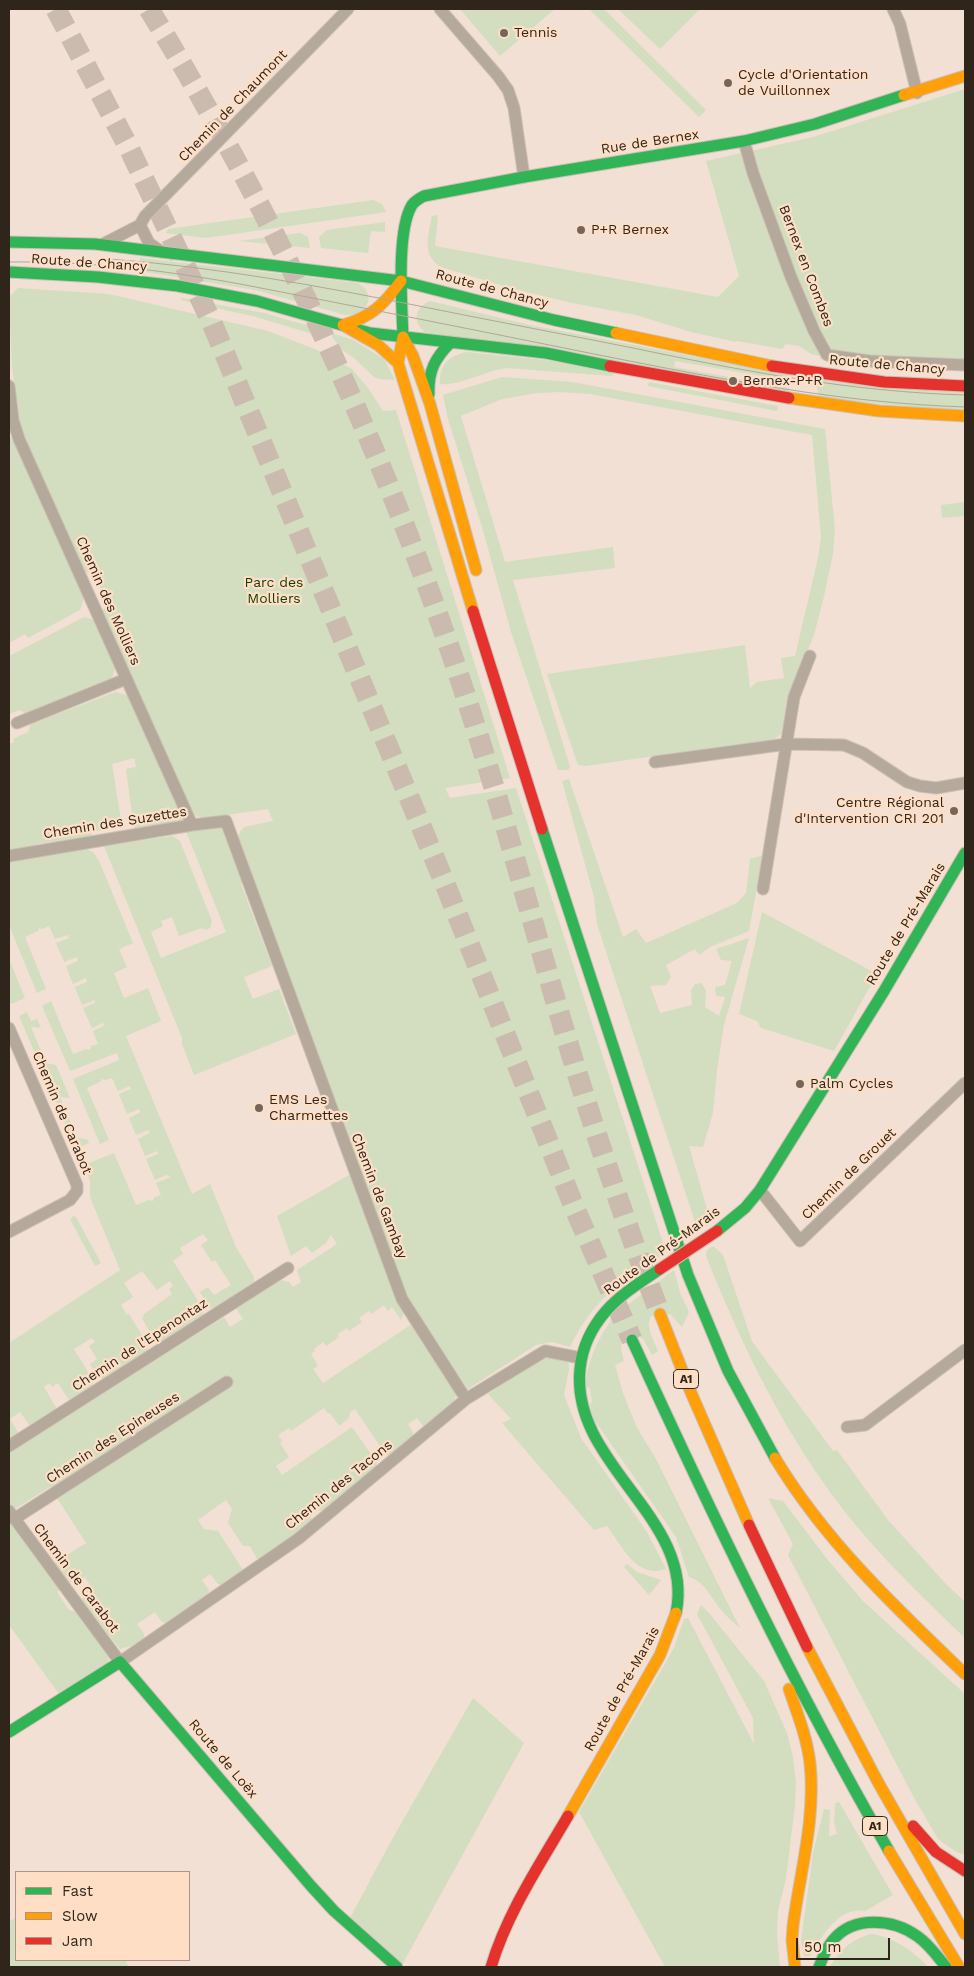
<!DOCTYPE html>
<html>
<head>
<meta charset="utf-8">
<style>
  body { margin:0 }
  #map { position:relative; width:974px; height:1976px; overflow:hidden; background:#f1e0d3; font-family:"Work Sans",sans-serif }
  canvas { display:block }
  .frame { position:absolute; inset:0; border:10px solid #30251b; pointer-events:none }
  .legend { position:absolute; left:15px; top:1871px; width:175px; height:90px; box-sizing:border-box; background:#fedfc6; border:1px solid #ac9582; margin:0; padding:6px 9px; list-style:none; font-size:15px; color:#30251b }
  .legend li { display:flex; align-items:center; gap:10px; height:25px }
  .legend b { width:25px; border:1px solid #ac9582 }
  .scale { position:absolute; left:796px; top:1938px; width:94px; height:22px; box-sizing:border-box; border:2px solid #30251b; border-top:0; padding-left:6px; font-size:15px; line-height:18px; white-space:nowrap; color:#30251b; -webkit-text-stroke:4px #fedfc6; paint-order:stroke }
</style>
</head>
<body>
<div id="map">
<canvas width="974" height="1976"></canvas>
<div class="frame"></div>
<ul class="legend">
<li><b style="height:6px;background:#30b455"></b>Fast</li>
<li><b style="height:6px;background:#ff9f0a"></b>Slow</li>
<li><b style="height:6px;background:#e5322d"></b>Jam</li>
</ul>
<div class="scale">50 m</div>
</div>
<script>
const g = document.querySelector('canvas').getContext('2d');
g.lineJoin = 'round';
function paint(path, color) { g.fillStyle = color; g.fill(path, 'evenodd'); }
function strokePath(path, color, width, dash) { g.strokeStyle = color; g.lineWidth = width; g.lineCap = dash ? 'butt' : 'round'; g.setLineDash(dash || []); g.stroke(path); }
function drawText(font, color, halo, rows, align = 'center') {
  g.font = font + ' "Work Sans",sans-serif'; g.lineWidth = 4.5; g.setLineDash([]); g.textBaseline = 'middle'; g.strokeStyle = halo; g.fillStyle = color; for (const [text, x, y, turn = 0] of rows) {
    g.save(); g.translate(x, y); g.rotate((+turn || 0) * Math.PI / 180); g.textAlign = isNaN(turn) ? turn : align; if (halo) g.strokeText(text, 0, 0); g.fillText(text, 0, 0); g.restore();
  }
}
const green = new Path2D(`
  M460 9H555L500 56Z
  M589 9H604L706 110 699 117Z
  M618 9H700L660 49Z
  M965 89V371L879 366 820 359V356L811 354 799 346 785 344 783 349 737 341 736 342 691 332 636 315 572 303 510 288 441 267C422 256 428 238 431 220L432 216 438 215 435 246 718 297 739 276 706 161 813 137Z
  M373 200 382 204 386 212 206 238 166 233 168 229Z
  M385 222V232L371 231 368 253 321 248 319 237 327 230Z
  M300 233 308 237 310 248 239 241Z
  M140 258 358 283C379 296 366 316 345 315L255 290 139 271Z
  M18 288 109 294 268 331 317 350 352 369 368 388 383 411 396 410 510 778 445 788 450 798 516 788 666 1252C621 1283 595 1296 570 1347L552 1342 536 1345 468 1389 405 1296 238 837 241 830 244 827 273 821 268 809 205 818 196 816 180 791 102 611 108 604 93 573 83 572 23 435 19 420 12 367 9 297Z
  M181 298 264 313 323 330 322 332 316 335 256 317 181 300Z
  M430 301 530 325 791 375 790 381 675 361 674 367 789 388 788 393 425 332C412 322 415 307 430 301Z
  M331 333 353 340 384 359 395 380 379 379 374 377 354 358 341 349 333 338Z
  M466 352 555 361 614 373 612 376 506 368C485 371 460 386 440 384 439 366 448 356 466 352Z
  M502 377 572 382 825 429 835 530 833 554 823 601 814 635 795 681 781 734 772 741 738 747 737 744 586 766 578 765 547 674 745 645 750 688 757 682 784 678 781 658 795 656 818 558 821 537 812 435 590 394 559 392 538 393 502 399 461 416 505 562 613 547 615 568 513 580 570 767 568 770H558L511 632 482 527 448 419 443 395Z
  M814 379 965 392V410L924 408 820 398Z
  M649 382 778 406 777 411 648 386Z
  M9 437 14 438 84 597 80 610 28 638 25 634 9 643Z
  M965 502V516L942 518 941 505Z
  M84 617 95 620 116 667 111 680 26 714 20 710 9 714V656Z
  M116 692 129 696 183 821 134 829 126 769 136 767 134 758 112 764 122 827 91 832 92 836 36 844 35 847 9 851V744L14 742 13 739 28 732 31 724Z
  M569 779 623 937 636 929 646 943 737 903 746 893 750 859 763 855 749 931 710 947 699 955 695 949 666 965 671 977 666 985 650 986 660 1013 692 1005 691 990 695 984 702 983 706 991 705 1007 719 1016 725 997 716 996 715 987 725 985 732 961 721 960 716 949 749 938 724 1025 717 1070 713 1113 703 1147 689 1146 711 1223 698 1231 597 924 594 897 562 781Z
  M223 826 244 882 241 884 272 966 244 977 253 999 279 989 296 1034 194 1075 182 1044V1038L104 846 172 836 180 841 212 921 210 928 206 930 202 928 179 936 172 917 161 921 163 926 151 932 161 958 226 932 186 831Z
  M87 849 94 853 100 863 133 943 119 949 127 967 114 973 124 998 148 988 161 1021 126 1036 192 1194 210 1184 236 1247 254 1277V1285L216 1309 210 1308 200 1292 208 1287 214 1295 231 1285 215 1260 212 1262 201 1245 208 1240 203 1234 180 1248 183 1254 173 1261 204 1310 202 1317 161 1343 155 1342 142 1318 144 1314 172 1294 169 1289 173 1286 170 1281 157 1290 142 1271 124 1283 133 1297 121 1305 127 1315 129 1314 148 1345 147 1352 104 1379 98 1377 90 1364 97 1359 89 1346 95 1342 92 1338 74 1349 93 1380 92 1387 69 1400 58 1383 52 1387 50 1383 44 1387 57 1409 30 1426 20 1412 10 1419 19 1434 9 1440V1343L120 1270 90 1197V1181L84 1165 114 1153 136 1205 149 1200 153 1201 154 1197 161 1195 156 1183 171 1177 167 1175 155 1180 146 1159 158 1154 157 1151 145 1156 138 1139 150 1133 148 1130 136 1135 129 1118 141 1112 139 1109 127 1114 119 1094 131 1089 130 1086 118 1091 112 1078 105 1080 102 1079 100 1082 87 1088 109 1140 100 1144 73 1079 119 1060 117 1053 70 1071 42 1006 51 1001 73 1054 86 1049 90 1050 91 1046 98 1044 93 1031 105 1025 103 1023 92 1028 83 1008 95 1003V1000L82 1005 75 987 87 982 86 978 73 984 66 966 78 961 77 957 64 962 56 943 69 938 68 935 55 939 49 926 43 929 39 928 38 931 25 937 46 989 37 993 9 925V861Z
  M762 912 877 974 834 1051 761 1028 757 1021 739 1014Z
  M9 959 25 998 11 1004 9 1002Z
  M27 1012 31 1021 37 1019 41 1028 31 1027 46 1063 56 1065 70 1098 60 1097 77 1138 87 1139 89 1143 79 1147 83 1155 79 1156 19 1016Z
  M351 1174 386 1274 396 1300 404 1313 401 1320 392 1307 388 1311 384 1305 371 1314 369 1311 359 1318 362 1322 349 1331 347 1328 338 1334 339 1337 326 1346 323 1342 314 1349 315 1351 311 1354 318 1366 313 1369 323 1383 412 1324 457 1392 453 1405 427 1426H423L417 1418 408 1424 413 1432V1437L392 1456 386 1455 355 1409 350 1412 349 1418 339 1426 330 1413 328 1414 324 1408 291 1431 289 1428 278 1435 282 1441 280 1443 289 1457 276 1466 282 1475 352 1427 377 1463 376 1469 325 1512 319 1510 310 1516 315 1522 262 1560 257 1559 250 1546H243L228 1523 232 1509 226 1500 198 1520 204 1529 218 1531 243 1570 221 1585 218 1584 210 1574 202 1580 209 1590 208 1595 166 1623 162 1622 155 1612 137 1624 144 1634V1638L134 1645 120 1649 80 1600 88 1594 84 1589 90 1585 85 1577 78 1582H65L53 1564 86 1543 50 1487 13 1510 9 1503V1453L224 1317 230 1327 243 1319 236 1308 280 1280 289 1282 293 1287 301 1282 297 1270 337 1244 331 1235 326 1243 312 1253 306 1246 291 1256 277 1216Z
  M74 1216 76 1217 101 1263 95 1266 70 1219Z
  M713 1246 723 1255 752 1341 759 1351 833 1451 837 1450 888 1520 945 1583 965 1602V1638C915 1590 865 1542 825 1485 775 1414 738 1336 706 1256L707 1250Z
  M674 1270 680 1293 689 1312 682 1327 670 1314 651 1316C645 1327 654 1340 658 1351L652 1355 644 1340 639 1336 623 1339C619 1346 622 1353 624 1361L615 1365 623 1393 637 1428 656 1459 740 1628C734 1623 727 1617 722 1611 712 1600 705 1581 689 1577L676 1537 593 1418 590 1404 592 1402 590 1389 585 1384C589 1360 596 1342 610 1322V1318Z
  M547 1357 568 1362 569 1369 564 1395 581 1438 647 1532 666 1569C636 1579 623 1547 607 1526L594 1530 502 1423 511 1419 488 1394 536 1362Z
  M768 1498 783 1501 827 1559 863 1601 965 1694V1855L956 1852 938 1839 913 1796 788 1555 793 1544Z
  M9 1519 60 1589 57 1592 69 1610 79 1613 109 1653 108 1663 59 1694 9 1625Z
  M627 1564 637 1572 661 1580 649 1595 624 1567Z
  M701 1605 709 1613 764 1681 787 1733 793 1757 796 1782 795 1805 786 1879 778 1910 777 1935 780 1967H665L579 1812 674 1648 684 1619 688 1618 754 1744 753 1718 697 1614Z
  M473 1698 524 1743 402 1965 350 1918 390 1843Z
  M839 1802 893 1895 865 1911C839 1906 822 1936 810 1956H804L801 1941 813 1853 824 1809 830 1810 829 1836 837 1834 834 1822 835 1803Z
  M16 1918V1960H125L129 1967H9V1921Z
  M872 1934C894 1938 913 1950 928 1967H830C839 1950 853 1938 872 1934Z`);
const highwayTunnel = new Path2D(`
  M56 9 130 150 212 323 443 879 575 1209 632 1340
  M149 9C274 214 376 433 454 661 504 808 541 960 588 1108 610 1177 634 1246 660 1314`);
const street = new Path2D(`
  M440 9 498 76 508 90 514 108 524 177
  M893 9 900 24 917 93
  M744 141 753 173 791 277 814 331 827 355 870 361 965 365
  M140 225 149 243 162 252
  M103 244 140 225 145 216 348 9
  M9 386 13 420 19 439 192 825
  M17 723 126 679
  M655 762 787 744 844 745 863 753 907 782 920 786 936 788 965 783
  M9 856 192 825 226 821 402 1299 466 1399
  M763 889 794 697 810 656
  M9 1028 77 1185V1191L70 1200 9 1232
  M760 1190 800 1241 965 1083
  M847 1427 865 1425 965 1350
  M9 1446 288 1268
  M9 1511 120 1662 298 1539 466 1399 545 1351 581 1358
  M14 1519 227 1382`);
const fast = new Path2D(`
  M9 242 95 244 401 281 554 320 616 333
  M9 272 98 277 178 286 257 301 370 333 546 353 610 366
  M403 337C402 306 396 231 412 205 415 201 420 198 424 196L524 177 744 141 815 124 904 95
  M429 394C428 371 435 358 451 342
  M542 829 688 1275 728 1371 775 1458
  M717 1231 745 1208 760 1190 884 991 965 853
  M660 1269C641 1282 621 1294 606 1311 592 1327 582 1348 580 1369 570 1465 696 1518 676 1613
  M632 1340C711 1513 794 1686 889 1851
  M9 1732 120 1662 311 1886 334 1911 397 1967
  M819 1967C823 1957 826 1948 833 1940 854 1915 893 1919 917 1936 929 1944 937 1956 946 1967`);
const slow = new Path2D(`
  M904 95 965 76
  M343 325C372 317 384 304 401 281
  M343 325 378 345 398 363
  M616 333 772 366
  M403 337 398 363 473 611
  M403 337 413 356 430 404 476 570
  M789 398 879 411 965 416
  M660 1314 692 1395 749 1525
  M775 1458C825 1541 896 1608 965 1674
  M807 1647 879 1784 965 1934
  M789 1689C797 1713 807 1737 810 1763 816 1818 800 1872 793 1926L792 1940 795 1967
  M568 1816 660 1655 676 1613
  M889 1851 959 1967`);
const jam = new Path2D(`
  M610 366 789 398
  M772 366 884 382 965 386
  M473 611 542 829
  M749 1525 807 1647
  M913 1826 936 1852 965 1871
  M491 1967C507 1913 540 1864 568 1816`);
const tram = new Path2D(`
  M109 259C216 267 320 286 424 307 493 321 563 334 633 348 743 371 853 392 965 395
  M9 262C86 261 163 270 240 284 360 307 480 331 599 355 721 379 841 403 965 407`);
const jamBridge = new Path2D(`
  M660 1269 717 1231`);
const markers = [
  [504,33,5,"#74665b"],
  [728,83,5,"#74665b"],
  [581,230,5,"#74665b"],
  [733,381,5,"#74665b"],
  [954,811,5,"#74665b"],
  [800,1084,5,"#74665b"],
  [259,1108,5,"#74665b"]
];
const shields = [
  [686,1379,25],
  [875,1826,25]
];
const shieldNames = [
  ["A1",686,1379],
  ["A1",875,1826]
];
const poiNames = [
  ["Tennis",514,33],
  ["Cycle d'Orientation",738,75],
  ["de Vuillonnex",738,91],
  ["P+R Bernex",591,230],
  ["Bernex-P+R",743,381],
  ["Centre Régional",944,803,"right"],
  ["d'Intervention CRI 201",944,819,"right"],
  ["Palm Cycles",810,1084],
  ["EMS Les",269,1100],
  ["Charmettes",269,1116]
];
const streetNames = [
  ["Chemin de Chaumont",233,106,-46],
  ["Rue de Bernex",650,142,-9],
  ["Route de Chancy",89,263,4],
  ["Bernex en Combes",806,266,69],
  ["Route de Chancy",492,289,15],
  ["Route de Chancy",887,365,5],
  ["Chemin des Molliers",108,601,66],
  ["Chemin des Suzettes",115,823,-9],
  ["Route de Pré-Marais",906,924,-59],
  ["Chemin de Carabot",62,1113,67],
  ["Chemin de Grouet",849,1174,-44],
  ["Chemin de Gambay",379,1196,69],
  ["Route de Pré-Marais",662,1251,-36],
  ["Chemin de l'Epenontaz",140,1345,-33],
  ["Chemin des Epineuses",113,1438,-33],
  ["Chemin des Tacons",339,1485,-39],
  ["Chemin de Carabot",76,1578,53],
  ["Route de Pré-Marais",622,1689,-61],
  ["Route de Loëx",223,1759,50]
];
const parkNames = [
  ["Parc des",274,583],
  ["Molliers",274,599]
];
paint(green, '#d2debf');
strokePath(highwayTunnel, '#cabbae', 21, [21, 11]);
strokePath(street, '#ccbfb4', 13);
strokePath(fast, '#ccbfb4', 13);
strokePath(slow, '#ccbfb4', 13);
strokePath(jam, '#ccbfb4', 13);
strokePath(street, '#b5a99b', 11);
strokePath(fast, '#30b455', 11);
strokePath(slow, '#ff9f0a', 11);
strokePath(jam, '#e5322d', 11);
strokePath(tram, '#b1a69a', 1);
strokePath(jamBridge, '#ccbfb4', 13, []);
strokePath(jamBridge, '#e5322d', 11);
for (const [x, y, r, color] of markers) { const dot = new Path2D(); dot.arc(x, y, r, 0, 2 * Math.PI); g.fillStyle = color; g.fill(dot); strokePath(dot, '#fedfc6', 2); }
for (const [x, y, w] of shields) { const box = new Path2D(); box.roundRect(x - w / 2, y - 9.5, w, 19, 4); g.fillStyle = '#fedfc6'; g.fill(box); strokePath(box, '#30251b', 1); }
drawText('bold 12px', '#30251b', null, shieldNames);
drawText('14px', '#30251b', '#fedfc6', poiNames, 'left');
drawText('14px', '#30251b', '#fedfc6', streetNames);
drawText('14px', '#133c02', '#fedfc6', parkNames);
</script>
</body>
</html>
